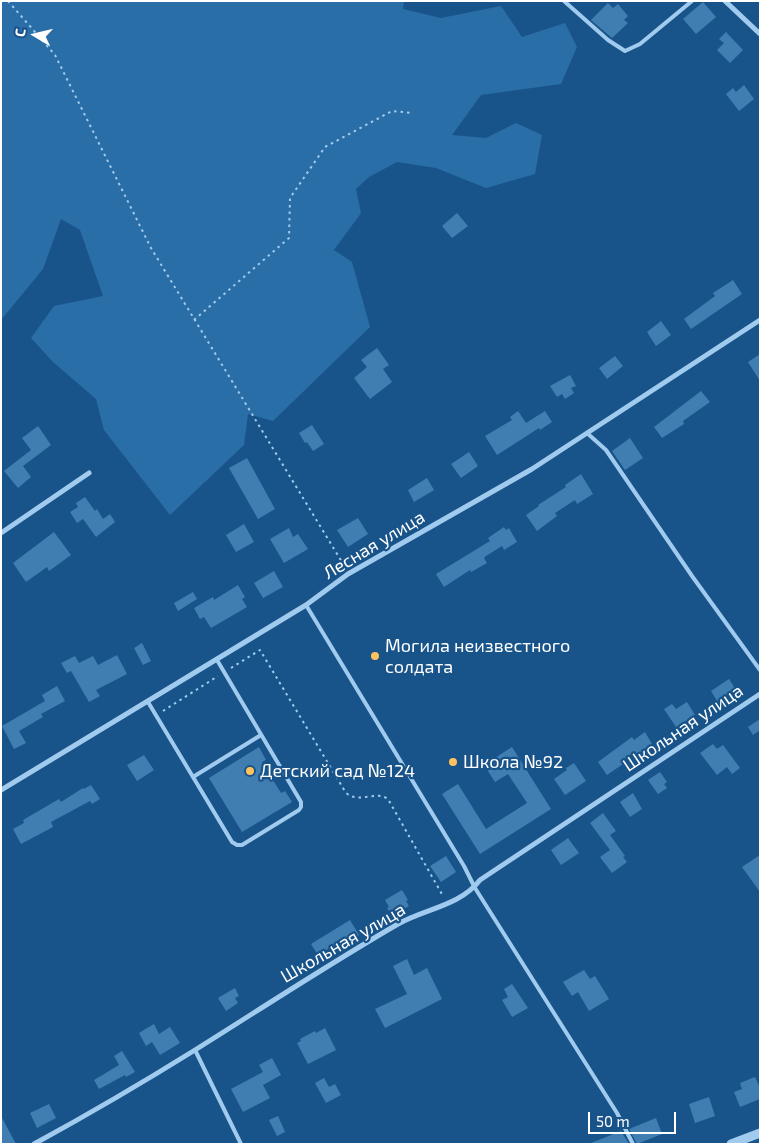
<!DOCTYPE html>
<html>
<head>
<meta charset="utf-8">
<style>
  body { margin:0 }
  #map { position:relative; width:761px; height:1145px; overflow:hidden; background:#18548a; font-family:"Exo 2",sans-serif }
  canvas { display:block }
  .frame { position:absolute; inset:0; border:2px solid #fff; pointer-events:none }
  .north { position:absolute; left:10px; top:10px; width:50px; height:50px; -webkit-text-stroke:4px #18548a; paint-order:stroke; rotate:279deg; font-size:14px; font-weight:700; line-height:20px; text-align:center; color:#fff }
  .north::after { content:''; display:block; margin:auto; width:18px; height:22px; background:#fff; clip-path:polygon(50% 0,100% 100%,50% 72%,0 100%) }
  .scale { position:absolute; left:588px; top:1112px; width:88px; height:22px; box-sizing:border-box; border:2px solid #fff; border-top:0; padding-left:6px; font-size:15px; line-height:18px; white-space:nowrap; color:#fff; -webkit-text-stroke:4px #18548a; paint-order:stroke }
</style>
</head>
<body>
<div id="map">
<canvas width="761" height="1145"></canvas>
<div class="frame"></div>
<div class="north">С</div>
<div class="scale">50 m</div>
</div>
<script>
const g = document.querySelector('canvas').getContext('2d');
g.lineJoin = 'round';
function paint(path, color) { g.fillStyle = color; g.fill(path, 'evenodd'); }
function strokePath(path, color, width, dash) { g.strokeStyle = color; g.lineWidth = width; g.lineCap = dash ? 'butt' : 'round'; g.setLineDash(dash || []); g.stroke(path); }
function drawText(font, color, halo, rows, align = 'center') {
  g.font = font + ' "Exo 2",sans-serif'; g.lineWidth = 4.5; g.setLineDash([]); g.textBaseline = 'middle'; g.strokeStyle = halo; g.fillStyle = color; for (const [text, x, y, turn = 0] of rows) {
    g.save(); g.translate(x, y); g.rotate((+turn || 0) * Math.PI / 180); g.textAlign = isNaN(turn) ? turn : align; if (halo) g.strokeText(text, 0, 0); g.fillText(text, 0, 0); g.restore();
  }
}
const green = new Path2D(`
  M1 1H404L403 9 441 18 501 6 522 37 565 23 577 47 561 84 481 95 452 135 486 138 516 123 542 135 535 174 486 188 436 168 397 162 369 177 356 189 361 213 334 250 352 262 370 327 273 421 248 414 244 445 170 515 104 430 96 399 53 362 31 338 54 306 103 296 80 230 61 219 43 269 1 320Z`);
const building = new Path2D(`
  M703 2 716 17 696 34 683 19Z
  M608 3 613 8 618 4 628 16 624 20 628 23 612 38 591 20Z
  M726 32 743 50 730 63 717 50 724 43 719 39Z
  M744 85 754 99 739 111 726 94 733 88 736 92Z
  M457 213 468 226 452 238 442 226Z
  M733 280 742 294 691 329 684 319 715 296 713 293Z
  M661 321 671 335 656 346 647 332Z
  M377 348 389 365 383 369 392 382 370 399 354 378 367 367 361 360Z
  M760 354V381L748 362Z
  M615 356 623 366 607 379 599 368Z
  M570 375 576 386 571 388 574 393 565 399 562 394 557 397 550 386Z
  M701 391 710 402 683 421 684 424 662 438 654 427Z
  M518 411 526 423 545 411 552 422 540 430 539 428 497 455 485 436 512 420 510 417Z
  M312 425 324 444 313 451 307 442 305 443 299 433Z
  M38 426 51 445 23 466 31 477 18 488 4 471 31 450 22 438Z
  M630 438 643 458 625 470 612 451Z
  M469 452 478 466 461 478 451 464Z
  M247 458 275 509 258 519 229 468Z
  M581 474 593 494 577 504 575 500 555 513 557 516 537 531 526 515 539 506 538 505 566 487 565 485Z
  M427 478 434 490 414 502 408 490Z
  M85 497 95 511 97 509 103 519 110 514 115 522 96 537 83 519 77 523 70 512 78 507 76 503Z
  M358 518 368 534 348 547 337 530Z
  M244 524 254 542 236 552 226 535Z
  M504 527 506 530 509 528 517 542 504 550 502 546 486 556 484 558 487 563 471 572 470 570 444 587 436 574 490 541 488 538Z
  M289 528 293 537 298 534 308 549 284 563 270 539Z
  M54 532 71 555 49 571 47 567 26 582 13 563Z
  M274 571 283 587 263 598 254 583Z
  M238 585 245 597 242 599 247 607 211 628 204 617 200 619 194 608 213 597 214 600Z
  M193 592 197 599 178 611 174 603Z
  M142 643 151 661 143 665 134 648Z
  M117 655 127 674 96 690 100 696 89 702 71 671 67 673 61 663 75 656 79 663 93 656 98 665Z
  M729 679 736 690 717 701 711 691Z
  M57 686 65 701 41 714 43 717 19 731 26 743 14 749 2 726 45 701 42 695Z
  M687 702 695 715 676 727 664 709 672 704 676 709Z
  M760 719V730L753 735 748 727Z
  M645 732 652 744 607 775 598 762 632 737 634 740Z
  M713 744 717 749 723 745 740 768 732 774 727 767 717 775 700 753Z
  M259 747 266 760 262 762 281 793 285 791 292 802 242 832 209 778Z
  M512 747 551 809 480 854 442 794 458 784 486 829 527 803 508 774 495 782 484 765Z
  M144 755 154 770 137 781 127 765Z
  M574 763 586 781 565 795 554 779 567 770 566 768Z
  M660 772 667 782 664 784 667 788 658 794 648 780Z
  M91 785 100 799 92 804 90 801 51 822 53 827 21 844 13 829 24 823 23 820 59 799 61 802 83 788 84 789Z
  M633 793 642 809 630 817 620 802Z
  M603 813 616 831 610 835 625 856 623 857 627 862 612 873 600 857 610 850 590 823Z
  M568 838 579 853 561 865 551 850Z
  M760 855V892L742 867Z
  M446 856 456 872 441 882 430 866Z
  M402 890 408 900 406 901 409 906 392 916 387 908 389 907 385 900Z
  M350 920 359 935 348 942 346 938 318 955 311 944Z
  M407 959 414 975 427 968 442 999 385 1028 375 1009 407 994 393 966Z
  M584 970 590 979 595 976 609 999 589 1011 578 992 572 996 563 982Z
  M512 984 528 1008 512 1017 502 1000 508 997 504 989Z
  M235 988 239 996 235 998 238 1003 226 1011 218 998Z
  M154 1024 159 1034 170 1027 180 1043 160 1055 152 1042 146 1046 139 1033Z
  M325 1028 336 1050 308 1064 297 1043 301 1041 300 1039 315 1031 316 1033Z
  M122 1051 135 1072 126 1077 125 1075 99 1089 94 1080 119 1065 114 1056Z
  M272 1058 281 1075 263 1085 270 1098 243 1112 231 1089 263 1072 259 1065Z
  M755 1077 760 1088V1099L740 1107 734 1092 742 1089 740 1083Z
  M324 1078 329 1087 335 1084 341 1095 326 1103 315 1083Z
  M709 1097 715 1116 695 1123 689 1104Z
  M49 1104 56 1118 37 1128 30 1113Z
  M1 1116 16 1144H1Z
  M278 1116 285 1132 277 1136 269 1120Z
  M656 1118 662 1134 637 1144 629 1129Z
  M621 1131 629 1144H591V1143Z`);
const path = new Path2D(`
  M8 1 55 55 151 248 345 567
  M194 320 289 238 290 198 325 147 392 111 413 113
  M231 668 260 650 346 793C359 804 376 790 388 799L443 896
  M163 711 218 676`);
const service = new Path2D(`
  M564 1 608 40 625 51 640 44 692 1
  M587 433 606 450 692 576 760 670
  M306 605 464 866 475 888 617 1113 633 1144
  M148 702 232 842 237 845H242L299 810 301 807V802L217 660
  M193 777 261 735
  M195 1050 241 1144`);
const minor = new Path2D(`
  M725 1 760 34
  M1 533 89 473
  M1 790 306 605 348 574 532 469 760 320
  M34 1144C89 1114 142 1083 195 1050 262 1008 329 964 398 924 424 909 460 906 480 880L760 694`);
const tertiary = new Path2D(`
  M731 1144 760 1133`);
const markers = [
  [375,656,5,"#ffc25e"],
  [453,762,5,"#ffc25e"],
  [250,771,5,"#ffc25e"]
];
const streetNames = [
  ["Лесная улица",374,545,-31],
  ["Школьная улица",683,728,-34],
  ["Школьная улица",343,943,-30]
];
const poiNames = [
  ["Могила неизвестного",385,646],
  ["солдата",385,667],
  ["Школа №92",463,762],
  ["Детский сад №124",260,771]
];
paint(green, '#2a6ea8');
paint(building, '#407eb2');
strokePath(path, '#a1cbee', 2, [2.5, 4]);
strokePath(service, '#a1cbee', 4);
strokePath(minor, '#a1cbee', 5);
strokePath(tertiary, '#a1cbee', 9);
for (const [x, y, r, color] of markers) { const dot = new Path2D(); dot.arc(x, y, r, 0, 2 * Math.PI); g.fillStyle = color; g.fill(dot); strokePath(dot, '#18548a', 2); }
drawText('18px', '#fff', '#18548a', streetNames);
drawText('18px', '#fff', '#18548a', poiNames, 'left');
</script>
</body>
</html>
